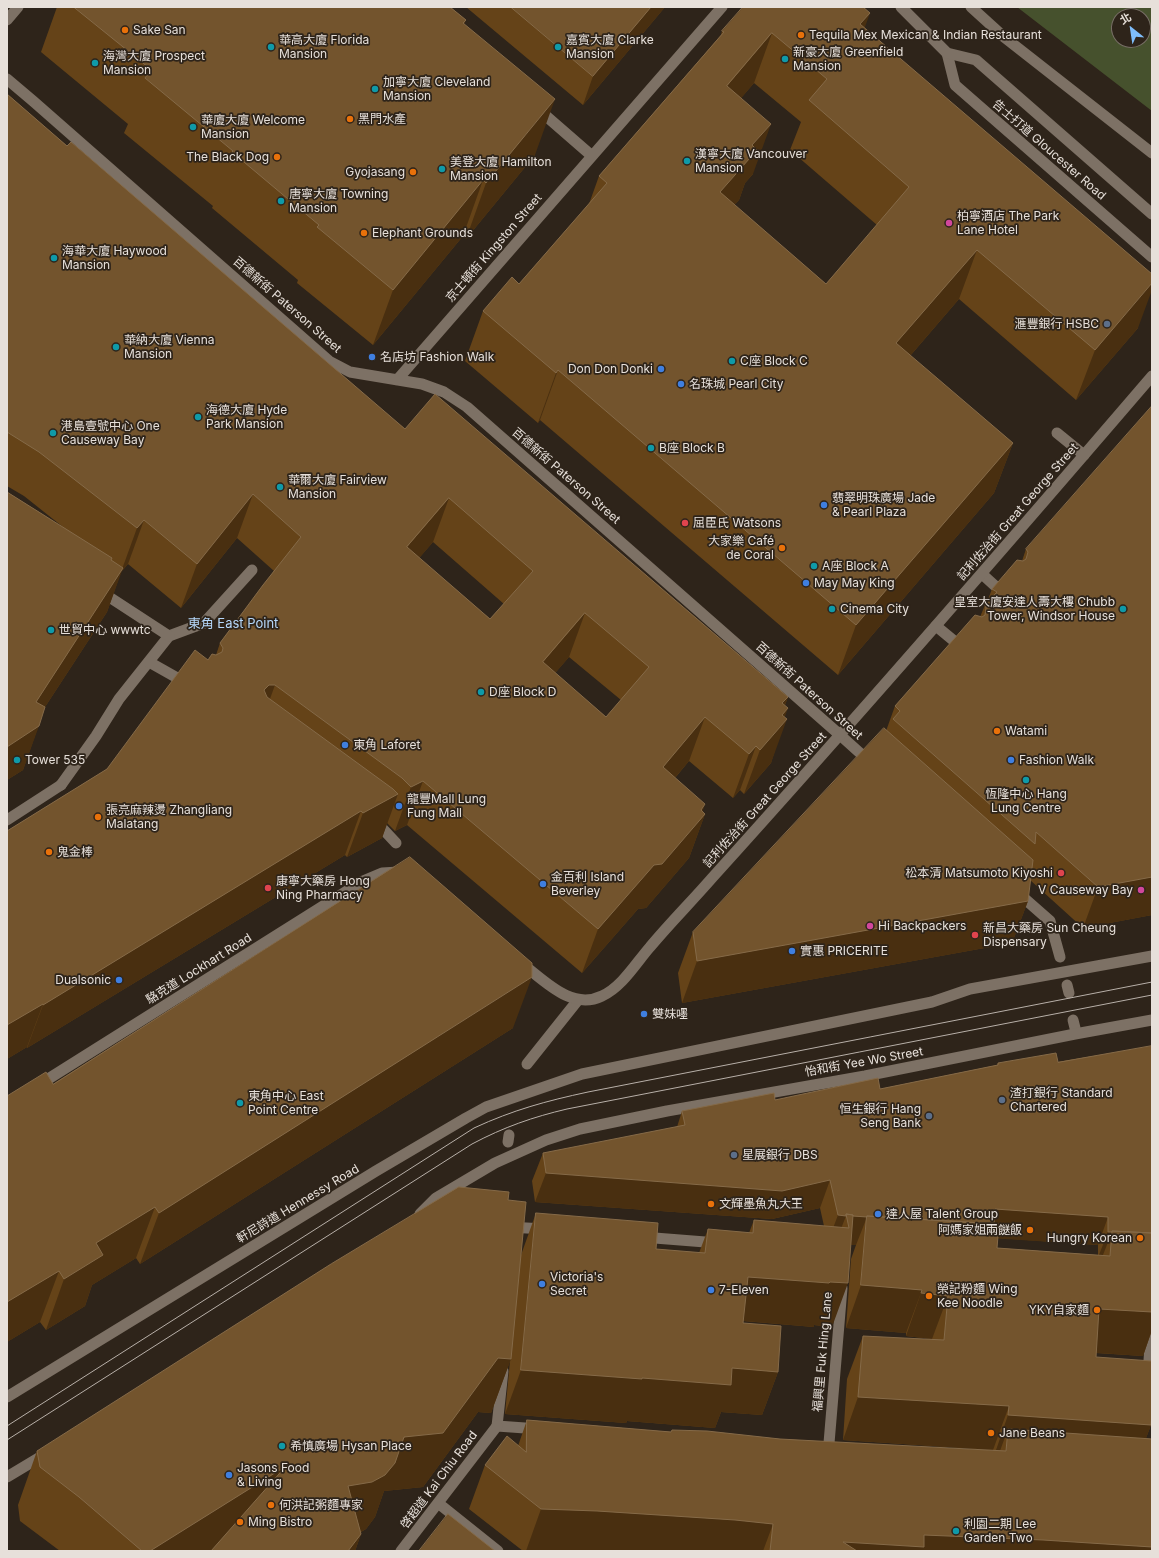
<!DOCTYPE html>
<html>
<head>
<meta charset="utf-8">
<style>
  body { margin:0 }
  #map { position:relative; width:1159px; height:1558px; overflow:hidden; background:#2e241a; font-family:Inter,"Noto Sans TC",sans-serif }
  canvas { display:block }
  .frame { position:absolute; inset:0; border:8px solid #e7e0da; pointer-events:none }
  .north { position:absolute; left:1111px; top:8px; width:40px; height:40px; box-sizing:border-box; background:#2e241a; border:1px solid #786f67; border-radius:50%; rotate:330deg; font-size:11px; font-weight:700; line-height:16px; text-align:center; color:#e7e0da }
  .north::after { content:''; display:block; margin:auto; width:14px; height:18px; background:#7fbdfa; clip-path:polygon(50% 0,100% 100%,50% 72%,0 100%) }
</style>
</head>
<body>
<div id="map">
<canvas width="1159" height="1558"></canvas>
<div class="frame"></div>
<div class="north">北</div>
</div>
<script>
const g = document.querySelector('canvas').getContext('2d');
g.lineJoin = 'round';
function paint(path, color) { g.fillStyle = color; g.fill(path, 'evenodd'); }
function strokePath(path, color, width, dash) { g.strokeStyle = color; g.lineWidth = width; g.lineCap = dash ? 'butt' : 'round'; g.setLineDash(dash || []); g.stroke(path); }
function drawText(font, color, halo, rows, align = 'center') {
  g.font = font + ' Inter,"Noto Sans TC",sans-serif'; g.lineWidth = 3.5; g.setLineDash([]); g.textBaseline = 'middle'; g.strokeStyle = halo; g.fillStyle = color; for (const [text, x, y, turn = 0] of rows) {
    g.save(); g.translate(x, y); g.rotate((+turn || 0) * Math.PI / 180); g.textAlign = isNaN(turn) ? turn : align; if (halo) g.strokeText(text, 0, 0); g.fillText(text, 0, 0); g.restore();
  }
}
const green = new Path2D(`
  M1017 7H1152V111ZM1119 16H1143V40H1119Z`);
const service = new Path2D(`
  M1057 433 1084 455
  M982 574 1005 595
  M936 626 965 650
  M61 785 96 736 119 699 169 636 204 623 252 570`);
const pedestrian = new Path2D(`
  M100 591 169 636
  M149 662 188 684
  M840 735 871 763
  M374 821 382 828 396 843
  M1017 892 1050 921 1060 957
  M1067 985 1069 993
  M1073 1020 1075 1028
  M527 1064 578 1000
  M508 1142 509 1135
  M503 1371 497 1426 539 1429
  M1148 1375 1152 1317
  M828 1455 842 1288`);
const minor = new Path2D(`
  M7 79 33 101 329 361 350 372 422 384 444 392 467 407 840 735
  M538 109 592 156
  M397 380 722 7
  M7 820 61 785
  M521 963C544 980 571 1011 602 996 622 987 636 963 650 947 670 923 692 901 712 878 861 713 1007 545 1152 376
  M37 1086 363 881 382 873 399 872
  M508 1227 545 1229
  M642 1237 718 1243
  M438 1503 498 1551
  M401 1551 497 1426`);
const tertiary = new Path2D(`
  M947 53 955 85 1152 257`);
const secondary = new Path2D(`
  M901 7 947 53 976 60 1152 214
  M971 7 1004 37 1152 153
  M7 20 18 7
  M420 1214 436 1198 495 1163 546 1140 580 1129 667 1111 865 1076 1075 1034 1152 1020
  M7 1397 376 1171 466 1118 486 1107 582 1074 932 1002 970 989 1152 956
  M7 1477 47 1453`);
const tram = new Path2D(`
  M7 1426 474 1128C513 1110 546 1101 588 1092L1152 982
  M7 1440 472 1144C504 1127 533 1117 567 1109L1152 995`);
const wall = new Path2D(`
  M57 7H450L466 20 464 24 535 155 466 239 463 236 373 345 297 283 298 280 212 208 213 206 124 133 128 124 41 52Z
  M466 7H665L583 105Z
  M864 28 1138 328 1076 400 959 299 910 356 1013 443 994 493 838 675 540 420 538 423 465 361 483 311 519 284 589 204 599 176 721 35 722 31ZM754 83 801 122 790 150 877 225 826 284 734 205 739 200 745 183 753 174 741 98Z
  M7 94 67 146 405 429 788 697 785 705V717L771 763 744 794 740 790 733 798 689 761 675 778 705 814 689 858 646 908 638 909 582 973 407 825 395 831 387 823 382 838 347 857 345 855 27 1048V1047L7 1059V831L107 769 208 660 216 655 220 643 274 571 237 538 181 608 128 564 121 572 107 612 45 707 23 770 7 780V492L63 527 24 496 7 486ZM433 542 504 604 490 619 419 558ZM569 657 621 700 606 717 555 673Z
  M1152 406V915L1083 928 1030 880 1028 901 1012 943 682 1003 678 973 693 932 886 731 895 706 980 617 985 605 987 602 992 589 1022 561 1026 549Z
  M513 1028 140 1264 136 1258 92 1285 85 1306 46 1330 40 1322 7 1342V1096L53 1084Z
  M1152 1046V1330L1143 1356 1096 1353V1357L1151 1425 1146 1438 1151 1439 1152 1428V1551H523L469 1509 485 1465 518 1446 527 1420 671 1432 780 1439 993 1451V1450L843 1440 847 1379 863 1336 932 1340V1339L906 1336V1333L846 1328 851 1259 856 1245H851L832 1327 814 1325V1327L743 1321V1323L778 1372 762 1415 721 1412 715 1428 627 1421 626 1423 505 1414 510 1361 491 1413 478 1412 423 1487 384 1491 375 1517 366 1529 361 1532V1534L355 1551H60L20 1521 18 1505 37 1451 508 1200 521 1255 536 1213 656 1249 699 1253 708 1229 749 1233 754 1220 824 1226 820 1208 772 1219 535 1202 532 1181 543 1153 677 1127 682 1111 775 1100 880 1089 997 1065 998 1063 1058 1062ZM997 1238 1098 1245V1255L997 1248Z`);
const shadedWall = new Path2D(`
  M651 7H665L583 105 593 76Z
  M870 13 852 63 860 24Z
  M772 33 754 83 709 136 727 86Z
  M555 99 535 155 466 239 486 183Z
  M771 124 753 174 745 183 739 200 701 242 720 192 752 145Z
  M483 180 463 236 373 345 393 290Z
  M977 250 959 299 878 393 896 343Z
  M1152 283V290L1138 328 1076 400 1095 350Z
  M558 370 540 420 538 423 556 373Z
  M1013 443 994 493 838 675 856 625Z
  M253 494 237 538 181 608 197 564Z
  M449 498 433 542 391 591 407 547Z
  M144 520 128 564 121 572 137 528Z
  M123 568 107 612 28 733 39 726 23 770 7 780V747Z
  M585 613 569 657 527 706 543 662Z
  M269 685H275L259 729 264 690Z
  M788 697 774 733 782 715 788 708 782 725 787 719 771 763 744 794 760 750 782 703Z
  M705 717 689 761 647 811 663 767Z
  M756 746 740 790 733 798 749 754Z
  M423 781 407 825 395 831 411 787Z
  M398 794 382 838 347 857 363 813Z
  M705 804 700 820 705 814 689 858 646 908 638 909 582 973 598 929Z
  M361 811 345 855 27 1048 43 1005Z
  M1152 877V915L1083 928 1098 887Z
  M1028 901 1012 943 682 1003 697 961Z
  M532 977 513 1028 140 1264 159 1213Z
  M43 1004 27 1047 7 1059V1025Z
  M546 1173 830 1180 820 1208 772 1219 535 1202Z
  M155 1207 136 1258 92 1285 85 1306 46 1330 64 1279 96 1243Z
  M995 1209 1108 1217 1098 1245 990 1238Z
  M838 1215 846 1216 835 1244H827Z
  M847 1216 867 1217 856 1245H843L849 1228Z
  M1108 1232H1112L1101 1260H1097Z
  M59 1271 40 1322 7 1342V1302Z
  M748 1277 830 1282 848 1283 832 1327 814 1325V1327L733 1320Z
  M861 1285 922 1290 906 1333 846 1328Z
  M921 1293 948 1296 932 1339 906 1336Z
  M1099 1309 1152 1312V1330L1143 1356 1084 1352Z
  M498 1358 511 1359 491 1413 478 1412 423 1487 384 1491 375 1517 366 1529 353 1536 348 1486Z
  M732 1368 778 1372 762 1415 721 1412 715 1428 627 1421 626 1423 505 1414 521 1370 642 1378Z
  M858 1397 1009 1406 993 1450 843 1440Z
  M1008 1415 1151 1425 1135 1468 1006 1451 1008 1429 997 1459H993Z
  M286 1466 216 1551H150Z
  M541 1509 597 1511 735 1520 773 1524 763 1551H526Z
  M361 1534 355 1551H348Z
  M924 1535 1043 1540 1152 1547V1551H839L843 1542Z`);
const building = new Path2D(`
  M74 7H450L466 20 463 23 555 99 486 183 483 180 393 290 317 227 319 225 232 152 233 151 145 78 151 70Z
  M511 7H651L593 76Z
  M743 7H863L870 13 860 24 1152 274V283L1095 350 977 250 896 343 1013 443 856 625 558 370 556 373 483 311 512 277 519 284 607 183 599 176 724 32 722 31ZM772 33 827 79 809 100 909 187 826 284 720 192 757 150 752 145 771 124 727 86Z
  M7 94 67 146 71 142 405 429 435 394 788 697 782 703 788 708 782 715 787 719 760 750 756 746 749 754 705 717 663 767 705 804 701 810 705 814 662 864 654 865 598 929 423 781 411 787 402 778 275 685H269L264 690 267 697 393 789 398 794 363 813 361 811 43 1005V1004L7 1025V831L107 769 195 650 208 660 212 654 216 655 222 652 223 648 220 643 263 585 301 537 253 494 197 564 144 520 137 528 39 452 7 432ZM449 498 533 571 490 619 407 547ZM585 613 649 667 606 717 543 662Z
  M1152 406V877L1098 887 1036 832 1035 844 893 719 900 711 895 706 975 615 982 617 985 615 986 608 985 605 997 592 992 589 1017 560 1023 561 1026 559 1028 552 1026 549Z
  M7 492 112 558 111 560 123 568 36 702 45 707 39 726 7 747Z
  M884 728 1033 860 1028 901 697 961 693 932Z
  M410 857 532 963V977L159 1213 155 1207 96 1243 103 1255 64 1279 59 1271 7 1302V1096L46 1072 53 1084Z
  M1152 1046V1233L1112 1231V1232H1108V1217L995 1209 994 1224 867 1216V1217L853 1216V1215L846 1214V1216L838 1215 830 1180 782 1191 546 1173 543 1153 685 1125 682 1111 774 1093 775 1100 878 1078 880 1089 998 1065V1063L1056 1053 1058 1062Z
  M459 1187 509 1192 508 1200 526 1202 511 1359 498 1358 443 1433 404 1437 395 1463 385 1475 372 1482 348 1486 361 1534 348 1551H211L286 1466 150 1551H142L79 1497 40 1467 37 1451 331 1264Z
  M536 1213 658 1223 656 1249 705 1253 708 1229 753 1233 754 1220 849 1228 846 1214 853 1215 848 1283 830 1282 829 1283 748 1277 743 1323 781 1326 778 1372 732 1368 731 1385 642 1378V1379L521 1370Z
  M867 1216 999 1224 997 1248 1110 1256 1112 1231 1152 1233V1312L1099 1309 1096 1357 1152 1361V1412L1151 1425 1008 1415 1009 1406 858 1397 863 1336 944 1340 948 1296 921 1293 922 1290 861 1285Z
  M527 1420 671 1432 672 1430 707 1431 780 1439 1006 1451 1008 1429 1152 1439V1547L1043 1540 924 1535V1547L843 1542 857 1551H770L773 1524 735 1520 597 1511 541 1509 485 1465 507 1436 526 1452Z
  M448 1514 495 1551H419Z`);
const markers = [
  [125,30,4,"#e8710a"],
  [801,35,4,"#e8710a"],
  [271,47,4,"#0f9aa8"],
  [558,47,4,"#0f9aa8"],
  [785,59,4,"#0f9aa8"],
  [95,63,4,"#0f9aa8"],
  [375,89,4,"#0f9aa8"],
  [350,119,4,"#e8710a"],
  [193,127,4,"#0f9aa8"],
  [277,157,4,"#e8710a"],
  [687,161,4,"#0f9aa8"],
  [442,169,4,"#0f9aa8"],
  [413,172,4,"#e8710a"],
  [281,201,4,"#0f9aa8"],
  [949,223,4,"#d1479c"],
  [364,233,4,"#e8710a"],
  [54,258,4,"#0f9aa8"],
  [1107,324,4,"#5c6f8a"],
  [116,347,4,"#0f9aa8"],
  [372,357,4,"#3f7fe0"],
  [732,361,4,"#0f9aa8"],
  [661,369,4,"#3f7fe0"],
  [681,384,4,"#3f7fe0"],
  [198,417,4,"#0f9aa8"],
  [53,433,4,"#0f9aa8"],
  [651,448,4,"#0f9aa8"],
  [280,487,4,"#0f9aa8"],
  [824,505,4,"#3f7fe0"],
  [685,523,4,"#e0444e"],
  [782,548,4,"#e8710a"],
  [814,566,4,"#0f9aa8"],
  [806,583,4,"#3f7fe0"],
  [832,609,4,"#0f9aa8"],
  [1123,609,4,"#0f9aa8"],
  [51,630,4,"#0f9aa8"],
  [481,692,4,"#0f9aa8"],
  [997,731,4,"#e8710a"],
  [345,745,4,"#3f7fe0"],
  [17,760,4,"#0f9aa8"],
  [1011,760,4,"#3f7fe0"],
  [1026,780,4,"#0f9aa8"],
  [399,806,4,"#3f7fe0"],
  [98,817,4,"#e8710a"],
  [49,852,4,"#e8710a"],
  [1061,873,4,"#e0444e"],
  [543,884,4,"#3f7fe0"],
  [268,888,4,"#e0444e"],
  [1141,890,4,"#d1479c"],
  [870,926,4,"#d1479c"],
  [975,935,4,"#e0444e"],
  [792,951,4,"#3f7fe0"],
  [119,980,4,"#3f7fe0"],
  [644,1014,4,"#3f7fe0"],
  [1002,1100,4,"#5c6f8a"],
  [240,1103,4,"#0f9aa8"],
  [929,1116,4,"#5c6f8a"],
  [734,1155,4,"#5c6f8a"],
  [711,1204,4,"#e8710a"],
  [878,1214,4,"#3f7fe0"],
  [1030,1230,4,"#e8710a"],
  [1140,1238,4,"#e8710a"],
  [542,1284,4,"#3f7fe0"],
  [711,1290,4,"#3f7fe0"],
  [929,1296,4,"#e8710a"],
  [1097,1310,4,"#e8710a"],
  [991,1433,4,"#e8710a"],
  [282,1446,4,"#0f9aa8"],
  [229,1475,4,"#3f7fe0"],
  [271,1505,4,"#e8710a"],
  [240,1522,4,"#e8710a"],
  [956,1531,4,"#0f9aa8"]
];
const poiNames = [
  ["Sake San",133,30],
  ["Tequila Mex Mexican & Indian Restaurant",809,35],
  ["華高大廈 Florida",279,40],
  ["Mansion",279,54],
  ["嘉賓大廈 Clarke",566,40],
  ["Mansion",566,54],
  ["新豪大廈 Greenfield",793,52],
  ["Mansion",793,66],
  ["海灣大廈 Prospect",103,56],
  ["Mansion",103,70],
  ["加寧大廈 Cleveland",383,82],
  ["Mansion",383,96],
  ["黑門水產",358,119],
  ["華廈大廈 Welcome",201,120],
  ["Mansion",201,134],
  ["漢寧大廈 Vancouver",695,154],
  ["Mansion",695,168],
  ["The Black Dog",269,157,"right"],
  ["美登大廈 Hamilton",450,162],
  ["Mansion",450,176],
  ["Gyojasang",405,172,"right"],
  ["唐寧大廈 Towning",289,194],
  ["Mansion",289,208],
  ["柏寧酒店 The Park",957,216],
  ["Lane Hotel",957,230],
  ["Elephant Grounds",372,233],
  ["海華大廈 Haywood",62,251],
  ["Mansion",62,265],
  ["滙豐銀行 HSBC",1099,324,"right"],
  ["華納大廈 Vienna",124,340],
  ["Mansion",124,354],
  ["名店坊 Fashion Walk",380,357],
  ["C座 Block C",740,361],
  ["Don Don Donki",653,369,"right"],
  ["名珠城 Pearl City",689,384],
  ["海德大廈 Hyde",206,410],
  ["Park Mansion",206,424],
  ["港島壹號中心 One",61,426],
  ["Causeway Bay",61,440],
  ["B座 Block B",659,448],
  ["華爾大廈 Fairview",288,480],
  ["Mansion",288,494],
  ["翡翠明珠廣場 Jade",832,498],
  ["& Pearl Plaza",832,512],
  ["屈臣氏 Watsons",693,523],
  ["大家樂 Café",774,541,"right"],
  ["de Coral",774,555,"right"],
  ["A座 Block A",822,566],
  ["May May King",814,583],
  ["皇室大廈安達人壽大樓 Chubb",1115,602,"right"],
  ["Tower, Windsor House",1115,616,"right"],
  ["Cinema City",840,609],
  ["世貿中心 wwwtc",59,630],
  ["D座 Block D",489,692],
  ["Watami",1005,731],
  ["東角 Laforet",353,745],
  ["Tower 535",25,760],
  ["Fashion Walk",1019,760],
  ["恆隆中心 Hang",1026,794,"center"],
  ["Lung Centre",1026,808,"center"],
  ["龍豐Mall Lung",407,799],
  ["Fung Mall",407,813],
  ["張亮麻辣燙 Zhangliang",106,810],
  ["Malatang",106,824],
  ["鬼金棒",57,852],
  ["松本清 Matsumoto Kiyoshi",1053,873,"right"],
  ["金百利 Island",551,877],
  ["Beverley",551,891],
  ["康寧大藥房 Hong",276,881],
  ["Ning Pharmacy",276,895],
  ["V Causeway Bay",1133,890,"right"],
  ["Hi Backpackers",878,926],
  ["新昌大藥房 Sun Cheung",983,928],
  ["Dispensary",983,942],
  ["實惠 PRICERITE",800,951],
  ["Dualsonic",111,980,"right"],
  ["雙妹嚜",652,1014],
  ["渣打銀行 Standard",1010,1093],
  ["Chartered",1010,1107],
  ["東角中心 East",248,1096],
  ["Point Centre",248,1110],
  ["恒生銀行 Hang",921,1109,"right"],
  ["Seng Bank",921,1123,"right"],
  ["星展銀行 DBS",742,1155],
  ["文輝墨魚丸大王",719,1204],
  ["達人屋 Talent Group",886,1214],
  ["阿媽家姐兩餸飯",1022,1230,"right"],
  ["Hungry Korean",1132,1238,"right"],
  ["Victoria's",550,1277],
  ["Secret",550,1291],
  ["榮記粉麵 Wing",937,1289],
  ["Kee Noodle",937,1303],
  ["7-Eleven",719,1290],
  ["YKY自家麵",1089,1310,"right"],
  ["Jane Beans",999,1433],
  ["希慎廣場 Hysan Place",290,1446],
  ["Jasons Food",237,1468],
  ["& Living",237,1482],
  ["何洪記粥麵專家",279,1505],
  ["Ming Bistro",248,1522],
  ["利園二期 Lee",964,1524],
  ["Garden Two",964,1538]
];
const streetNames = [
  ["告士打道 Gloucester Road",1049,150,41],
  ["京士頓街 Kingston Street",494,248,-49],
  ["百德新街 Paterson Street",287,305,41],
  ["百德新街 Paterson Street",566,476,41],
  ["記利佐治街 Great George Street",1018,512,-49],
  ["百德新街 Paterson Street",809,691,42],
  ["記利佐治街 Great George Street",765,800,-48],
  ["駱克道 Lockhart Road",199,969,-32],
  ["怡和街 Yee Wo Street",864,1062,-10],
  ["軒尼詩道 Hennessy Road",298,1204,-31],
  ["福興里 Fuk Hing Lane",823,1352,-85],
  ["啓超道 Kai Chiu Road",439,1480,-53]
];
const neighbourhoodNames = [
  ["東角 East Point",233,624]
];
paint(green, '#46512d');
strokePath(service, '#7d7165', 11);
strokePath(pedestrian, '#7d7165', 11);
strokePath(minor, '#7d7165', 11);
strokePath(tertiary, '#7d7165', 11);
strokePath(secondary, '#7d7165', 11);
strokePath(tram, '#b8b0a9', 1);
paint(wall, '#654318');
paint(shadedWall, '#492f10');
paint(building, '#73542d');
strokePath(building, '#856a48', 1);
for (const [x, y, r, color] of markers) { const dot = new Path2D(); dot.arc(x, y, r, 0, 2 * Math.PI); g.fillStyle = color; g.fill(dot); strokePath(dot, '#2e241a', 1.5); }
drawText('12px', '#e7e0da', '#2e241a', poiNames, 'left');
drawText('12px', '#e7e0da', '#2e241a', streetNames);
drawText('13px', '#b6d8fb', '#2e241a', neighbourhoodNames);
</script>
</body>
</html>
